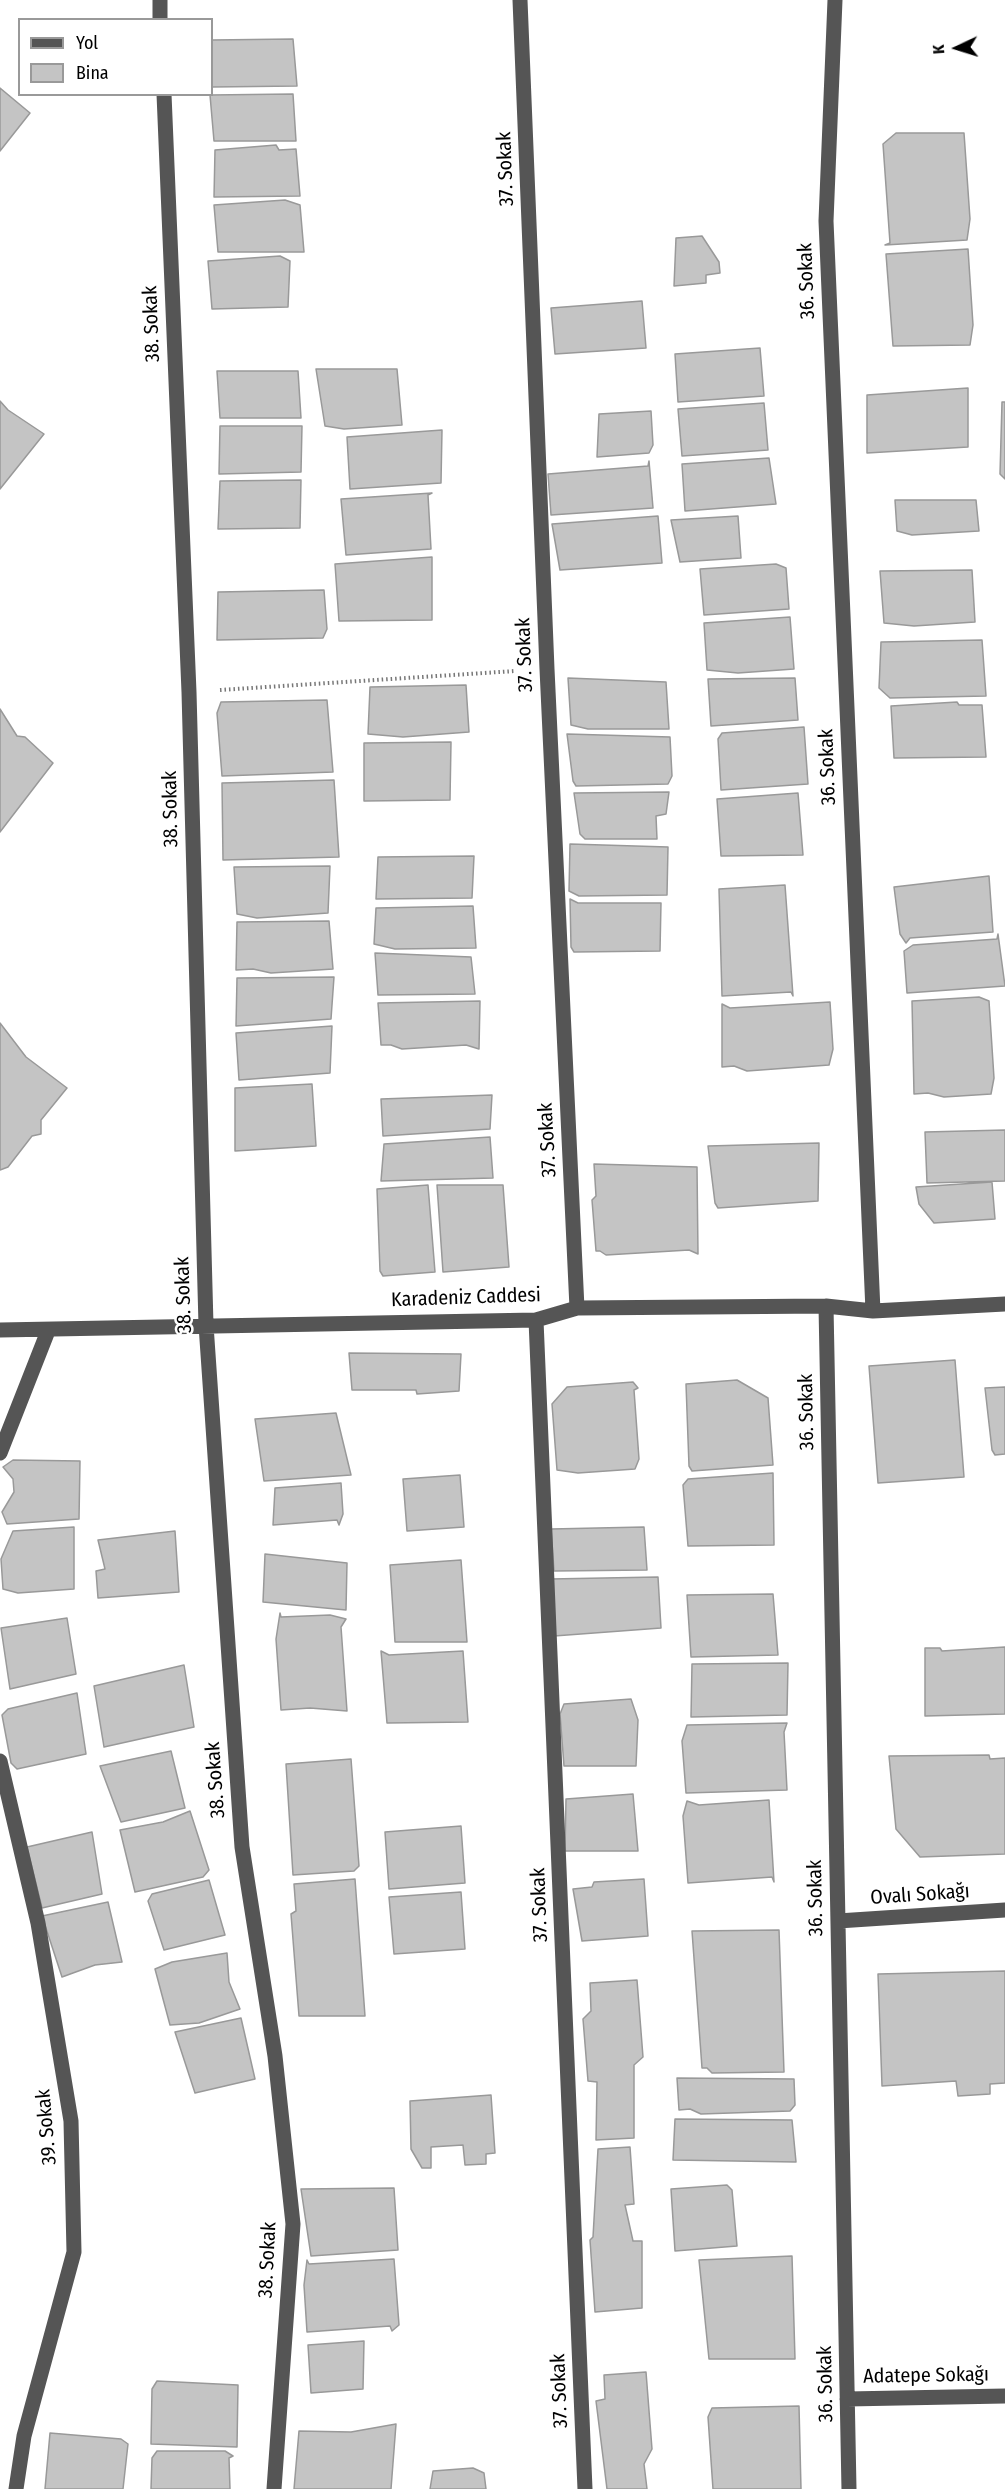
<!DOCTYPE html>
<html>
<head>
<meta charset="utf-8">
<style>
  body { margin:0 }
  #map { position:relative; width:1005px; height:2489px; overflow:hidden; background:#fff; font-family:"Fira Sans Condensed",sans-serif }
  canvas { display:block }
  .legend { position:absolute; left:18px; top:18px; width:195px; height:78px; box-sizing:border-box; background:#fff; border:2px solid #999; margin:0; padding:8px 10px; list-style:none; font-size:18px; color:#000 }
  .legend li { display:flex; align-items:center; gap:12px; height:30px }
  .legend b { width:30px; border:2px solid #999 }
  .north { position:absolute; left:927px; top:18px; width:60px; height:60px; -webkit-text-stroke:4px #fff; paint-order:stroke; rotate:266deg; font-size:16px; font-weight:700; line-height:24px; text-align:center; color:#000 }
  .north::after { content:''; display:block; margin:auto; width:21px; height:27px; background:#000; clip-path:polygon(50% 0,100% 100%,50% 72%,0 100%) }
</style>
</head>
<body>
<div id="map">
<canvas width="1005" height="2489"></canvas>
<ul class="legend">
<li><b style="height:8px;background:#555"></b>Yol</li>
<li><b style="height:16px;background:#c4c4c4"></b>Bina</li>
</ul>
<div class="north">K</div>
</div>
<script>
const g = document.querySelector('canvas').getContext('2d');
g.lineJoin = 'round';
function paint(path, color) { g.fillStyle = color; g.fill(path, 'evenodd'); }
function strokePath(path, color, width, dash) { g.strokeStyle = color; g.lineWidth = width; g.lineCap = dash ? 'butt' : 'round'; g.setLineDash(dash || []); g.stroke(path); }
function drawText(font, color, halo, rows, align = 'center') {
  g.font = font + ' "Fira Sans Condensed",sans-serif'; g.lineWidth = 5; g.setLineDash([]); g.textBaseline = 'middle'; g.strokeStyle = halo; g.fillStyle = color; for (const [text, x, y, turn = 0] of rows) {
    g.save(); g.translate(x, y); g.rotate((+turn || 0) * Math.PI / 180); g.textAlign = isNaN(turn) ? turn : align; if (halo) g.strokeText(text, 0, 0); g.fillText(text, 0, 0); g.restore();
  }
}
const building = new Path2D(`
  M293 39 297 86 212 87V40Z
  M0 88 30 113 0 151Z
  M293 94 296 141H214L210 95Z
  M896 133H964L970 219 967 240 885 245 890 243 883 144Z
  M276 145 279 150 296 149 300 196 214 197 215 150Z
  M285 200 300 205 304 252H218L214 205Z
  M702 236 719 262 720 273 706 275V283L674 286 676 238Z
  M968 249 973 325 970 345 893 346 886 254Z
  M280 256 290 261 288 307 212 309 208 261Z
  M642 301 646 348 555 354 551 308Z
  M760 348 764 396 678 402 675 354Z
  M316 369H397L402 425 344 429 325 426Z
  M217 371H298L301 418H220Z
  M968 388V447L867 453V395Z
  M0 401 8 410 44 434 0 489Z
  M1002 402H1005V479L1000 474Z
  M764 403 768 450 682 456 678 409Z
  M651 411 653 445 649 453 597 457 599 414Z
  M220 426H302L301 472 219 474Z
  M442 430 441 483 350 489 347 437Z
  M769 458 776 504 685 511 682 464Z
  M649 461 653 508 551 515 548 474 648 466Z
  M301 480 300 528 218 529 220 481Z
  M432 493 428 495 431 549 346 555 341 499Z
  M895 500H976L979 531 912 535 897 531Z
  M658 516 662 563 560 570 552 524Z
  M738 516 741 558 680 562 671 520Z
  M432 557V620L339 621 335 564Z
  M776 564 786 568 789 609 704 615 700 569Z
  M972 570 975 622 914 626 884 623 880 571Z
  M324 590 327 629 323 638 217 640 218 592Z
  M790 617 794 669 738 673 707 670 704 623Z
  M982 640 986 696 890 698 879 688 881 642Z
  M568 678 666 682 669 729H588L571 725Z
  M795 678 798 720 711 726 708 679Z
  M466 685 469 732 403 737 368 734 370 687Z
  M327 700 333 772 222 776 217 713 221 702Z
  M957 702 959 705H982L986 757 894 758 891 706Z
  M0 709 17 736 25 737 53 763 0 832Z
  M804 727 808 784 721 790 718 739 722 733Z
  M567 734 670 737 672 776 668 784 576 786 573 781Z
  M451 742 450 800 364 801V743Z
  M334 780 339 857 223 860 222 783Z
  M669 792 666 814 656 816 657 839H585L580 834 574 793Z
  M798 793 803 855 721 856 717 799Z
  M570 844 668 847 667 895 579 896 569 891Z
  M474 856 472 898 376 899 378 857Z
  M330 866 328 913 257 918 237 914 234 867Z
  M989 876 993 932 910 938 906 943 900 934 894 887Z
  M785 885 793 996 791 992 722 996 719 889Z
  M570 899 578 903H661L660 951 574 952 571 947Z
  M473 906 476 948 395 949 374 944 376 908Z
  M329 921 333 969 271 973 253 969 236 970 237 922Z
  M998 934 1005 986 907 993 904 951 913 945 997 939Z
  M375 953 471 957 475 994 378 995Z
  M334 977 331 1019 236 1026 237 978Z
  M979 997 989 1001 994 1078 991 1094 944 1097 928 1093 914 1094 912 1001Z
  M480 1001 479 1049 466 1045 402 1049 391 1045H381L378 1003Z
  M830 1002 833 1049 829 1065 747 1071 734 1066 722 1067V1004L730 1008Z
  M0 1023 26 1057 67 1088 41 1120V1134L32 1136 8 1167 0 1170Z
  M332 1026 330 1073 239 1080 236 1033Z
  M312 1084 316 1146 235 1151V1088Z
  M492 1095 490 1129 383 1136 381 1099Z
  M1005 1130V1181L927 1183 925 1132Z
  M490 1137 493 1178 381 1181 384 1144Z
  M819 1143 818 1201 718 1208 715 1203 708 1146Z
  M594 1164 697 1167 698 1254 689 1250 606 1255 600 1251H596L592 1200 596 1196Z
  M992 1182 995 1219 934 1223 919 1204 916 1187Z
  M428 1185 435 1272 383 1276 380 1271 377 1189Z
  M437 1185H503L509 1267 443 1272Z
  M349 1353 461 1354 459 1391 417 1394 416 1390H352Z
  M955 1360 964 1477 878 1483 869 1366Z
  M737 1380 768 1398 773 1465 692 1471 689 1466 686 1384Z
  M633 1382 638 1388 634 1390 639 1459 635 1469 578 1473 557 1470 552 1404 567 1387Z
  M1005 1387V1454L995 1455 992 1450 985 1388Z
  M336 1413 351 1475 264 1481 255 1419Z
  M13 1460 80 1461 79 1519 7 1524 2 1512 14 1492 13 1479 3 1467Z
  M773 1473 774 1545 688 1546 683 1485 688 1479Z
  M460 1475 464 1527 407 1531 403 1479Z
  M341 1483 343 1514 339 1525 337 1520 273 1525 275 1488Z
  M74 1527V1589L18 1593 3 1589 1 1559 13 1531Z
  M644 1527 647 1570 554 1571 551 1529Z
  M175 1531 179 1592 98 1598 96 1571 105 1569 98 1540Z
  M265 1554 347 1563 346 1610 263 1602Z
  M461 1560 467 1642H395L390 1565Z
  M658 1577 661 1628 554 1636 550 1579Z
  M773 1594 778 1655 691 1657 687 1595Z
  M280 1613 281 1617 330 1615 346 1619 341 1627 347 1711 310 1708 281 1710 276 1639Z
  M67 1618 76 1674 10 1689 1 1628Z
  M1005 1647V1714L925 1716V1648H940L942 1651Z
  M381 1651 389 1655 463 1651 468 1722 387 1723Z
  M788 1663 787 1715 691 1717 692 1664Z
  M184 1665 194 1727 104 1747 94 1686Z
  M77 1693 86 1754 17 1769 11 1763 2 1715 8 1709Z
  M631 1699 638 1720 636 1766H564L560 1714 564 1704Z
  M787 1723 784 1732 787 1790 686 1793 682 1741 687 1725Z
  M171 1751 185 1808 121 1822 100 1766Z
  M989 1755 990 1759 1005 1758V1854L920 1857 896 1829 889 1756Z
  M351 1759 359 1866 354 1871 293 1875 286 1764Z
  M633 1794 638 1851H565L566 1799Z
  M769 1800 774 1882 772 1877 688 1883 683 1816 687 1801 699 1805Z
  M190 1811 209 1870 203 1877 135 1892 120 1830 163 1822Z
  M461 1826 465 1883 389 1889 385 1832Z
  M92 1832 102 1894 42 1908 27 1847Z
  M355 1879 365 2016H299L291 1914 296 1911 294 1884Z
  M644 1879 648 1936 582 1941 573 1889 592 1887 594 1882Z
  M209 1880 225 1935 164 1950 148 1901 152 1894Z
  M461 1892 465 1949 394 1954 389 1897Z
  M108 1902 122 1962 95 1965 62 1977 42 1916Z
  M779 1930 784 2072 712 2073 707 2068H702L692 1931Z
  M227 1953 229 1982 240 2009 199 2023 170 2025 155 1969 172 1962Z
  M1005 1971V2083L990 2084V2094L958 2096 956 2081 882 2086 878 1974Z
  M637 1980 643 2057 634 2065V2138L596 2140 597 2082 588 2081 583 2019 591 2011 590 1983Z
  M241 2018 255 2079 195 2093 175 2032Z
  M677 2078 794 2079 795 2105 790 2111 701 2114 690 2109 679 2110Z
  M491 2095 495 2153 486 2154V2164L465 2165 463 2145 431 2147V2168H422L411 2149 410 2101Z
  M675 2119 792 2120 796 2162 673 2160Z
  M630 2147 634 2204 625 2205 633 2241H642V2308L595 2312 590 2240 593 2237 598 2149Z
  M727 2185 732 2190 737 2246 675 2251 671 2189Z
  M394 2188 398 2250 311 2256 301 2189Z
  M792 2256 795 2359H709L699 2260Z
  M394 2259 399 2325 392 2331 390 2326 307 2332 304 2285 307 2260 309 2264Z
  M364 2341 363 2389 311 2393 308 2345Z
  M646 2372 652 2449 644 2464 647 2489H607L596 2401 605 2399 604 2375Z
  M157 2381 238 2385 237 2447 151 2444 152 2389Z
  M799 2406 801 2489H713L708 2417 712 2408Z
  M396 2424 391 2489H294L299 2431 351 2432Z
  M50 2433 121 2439 128 2444 123 2489H45Z
  M157 2451H225L233 2456 229 2458 230 2489H151L152 2458Z
  M473 2468 484 2473 486 2489H430L433 2471Z`);
const path = new Path2D(`
  M220 690 515 671`);
const minor = new Path2D(`
  M160 0V20
  M520 0 547 669 577 1308
  M835 0 826 221 873 1311
  M164 94 189 692 206 1325 242 1847 275 2056 293 2224 274 2489
  M826 1306 849 2489
  M536 1320 585 2489
  M0 1330 536 1320 577 1308 826 1306 873 1311 1005 1304
  M0 1453 48 1331
  M0 1761 38 1923 71 2121 74 2252 24 2436 16 2489
  M838 1921 1005 1910
  M847 2399 1005 2396`);
const streetNames = [
  ["37. Sokak",506,169,-92],
  ["36. Sokak",807,281,-92],
  ["38. Sokak",152,324,-92],
  ["37. Sokak",525,655,-92],
  ["36. Sokak",828,767,-92],
  ["38. Sokak",171,809,-91],
  ["37. Sokak",548,1140,-93],
  ["38. Sokak",184,1295,-92],
  ["Karadeniz Caddesi",466,1298,-2],
  ["36. Sokak",807,1412,-91],
  ["38. Sokak",216,1780,-94],
  ["Ovalı Sokağı",920,1895,-4],
  ["36. Sokak",816,1898,-91],
  ["37. Sokak",540,1905,-92],
  ["39. Sokak",47,2127,-95],
  ["38. Sokak",268,2260,-87],
  ["Adatepe Sokağı",926,2376,-1],
  ["36. Sokak",826,2384,-91],
  ["37. Sokak",560,2391,-92]
];
paint(building, '#c4c4c4');
strokePath(building, '#999', 1.5);
strokePath(path, '#777', 4, [1.5, 3]);
strokePath(minor, '#555', 15);
drawText('20px', '#000', '#fff', streetNames);
</script>
</body>
</html>
